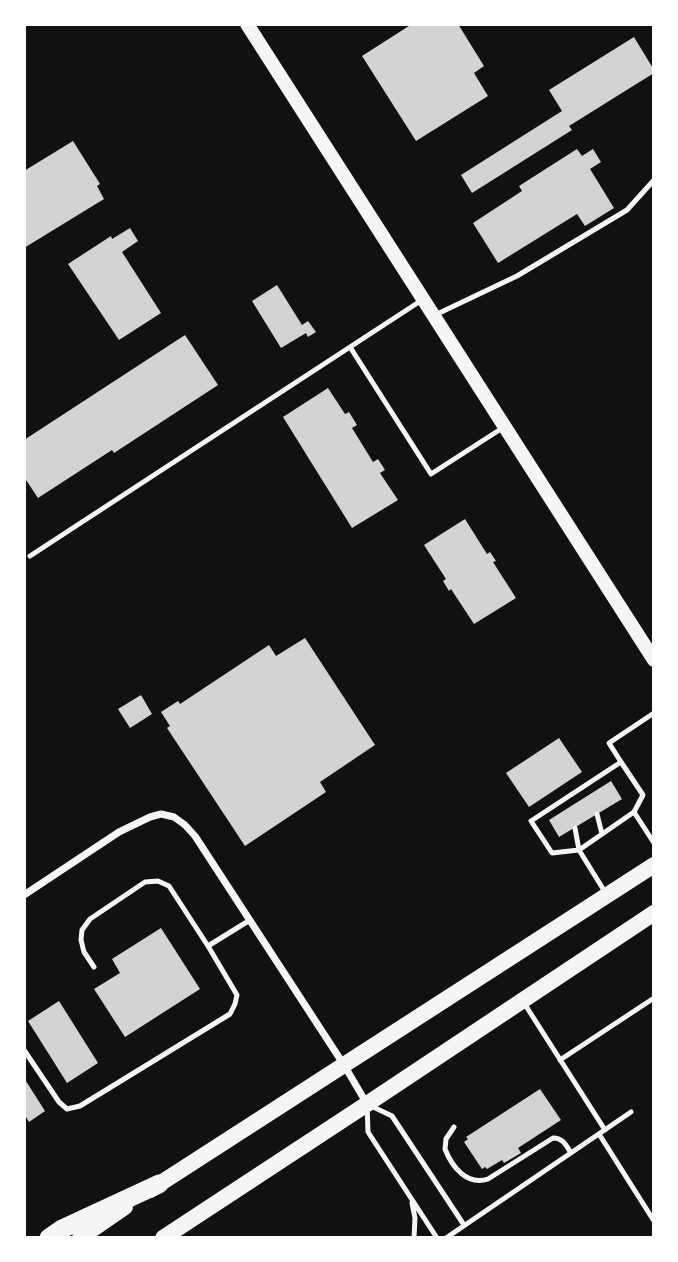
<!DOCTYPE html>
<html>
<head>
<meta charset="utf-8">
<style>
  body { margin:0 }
  #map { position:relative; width:678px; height:1262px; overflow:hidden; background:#111; font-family:"Source Serif 4",serif }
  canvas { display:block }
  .frame { position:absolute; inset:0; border:26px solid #fff; pointer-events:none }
</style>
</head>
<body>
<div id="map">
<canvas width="678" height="1262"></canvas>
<div class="frame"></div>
</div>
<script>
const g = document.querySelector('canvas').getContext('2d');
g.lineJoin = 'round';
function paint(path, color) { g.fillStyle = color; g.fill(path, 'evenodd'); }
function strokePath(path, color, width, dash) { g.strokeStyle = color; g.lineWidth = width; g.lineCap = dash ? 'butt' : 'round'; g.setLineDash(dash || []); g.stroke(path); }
const building = new Path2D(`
  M412 24H458L484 66 474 73 488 96 416 141 362 56Z
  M634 37 654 70V73L569 126 572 130 472 193 461 175 562 111 549 90Z
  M73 141 100 184 97 186 104 199 24 248V171Z
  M577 149 582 156 593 149 601 162 590 169 614 208 585 226 577 214 498 263 473 223 522 191 519 186Z
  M130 228 138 241 122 252 161 313 119 340 68 264 111 236 112 239Z
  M277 285 302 325 308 321 316 332 308 337 306 333 281 348 252 301Z
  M185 335 218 385 114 453 112 450 38 498 24 477V440Z
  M328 388 345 414 349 412 357 425 352 428 373 462 378 459 385 470 380 473 398 500 352 528 283 417Z
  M465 519 487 554 490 552 496 561 493 562 516 598 474 624 451 589 449 591 443 581 446 579 424 545Z
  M305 638 375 745 320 782 326 792 245 846 167 728 170 726 161 712 178 701 180 704 269 645 276 656Z
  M141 695 152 714 130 728 118 709Z
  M559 738 582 772 529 807 506 773Z
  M611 781 622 799 559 837 549 820Z
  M161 928 200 989 125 1037 94 989 120 973 112 959Z
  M59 1001 98 1063 67 1083 28 1021Z
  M24 1078 45 1111 29 1122 26 1117 24 1118Z
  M540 1089 561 1120 518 1148 521 1153 504 1163 502 1160 487 1169 485 1167 482 1169 464 1142 468 1139 466 1137Z`);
const service = new Path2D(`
  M435 315 517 276 627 210 654 180
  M350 347 431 474 504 427
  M30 556 422 300
  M621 762 643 795 634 812 654 843
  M597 814 602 834
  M575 828 579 850 634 812
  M605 892 579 850 552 853 531 821 621 762 609 743 654 713
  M94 967 84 952 81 940 82 930 90 919 145 882 158 881 169 886 208 946
  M524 1003 605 1130
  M24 1050 59 1102 67 1109 80 1106 230 1014 235 1004 237 995 208 946 250 920
  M560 1060 654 998
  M454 1127 446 1139 445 1149C452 1167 467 1186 488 1179L553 1138C563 1138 566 1145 571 1153
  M599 1134 654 1221
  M412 1203 415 1218 414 1238
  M437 1238 368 1132 367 1104 392 1116 464 1225
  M446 1238 631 1112`);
const minor = new Path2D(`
  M24 895 119 832 150 817 161 814 174 817 185 825 195 836 344 1065 367 1104`);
const secondary = new Path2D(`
  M247 24 654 660`);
const primary = new Path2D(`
  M150 1190 654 865
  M80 1238 125 1207
  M163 1238 367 1104 654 913`);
const motorway = new Path2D(`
  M49 1238 62 1229 159 1184`);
paint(building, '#d3d3d3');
strokePath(service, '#f5f5f5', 5);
strokePath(minor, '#f5f5f5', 7);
strokePath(secondary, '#f5f5f5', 14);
strokePath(primary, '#f5f5f5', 16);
strokePath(motorway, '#f5f5f5', 19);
</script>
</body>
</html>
